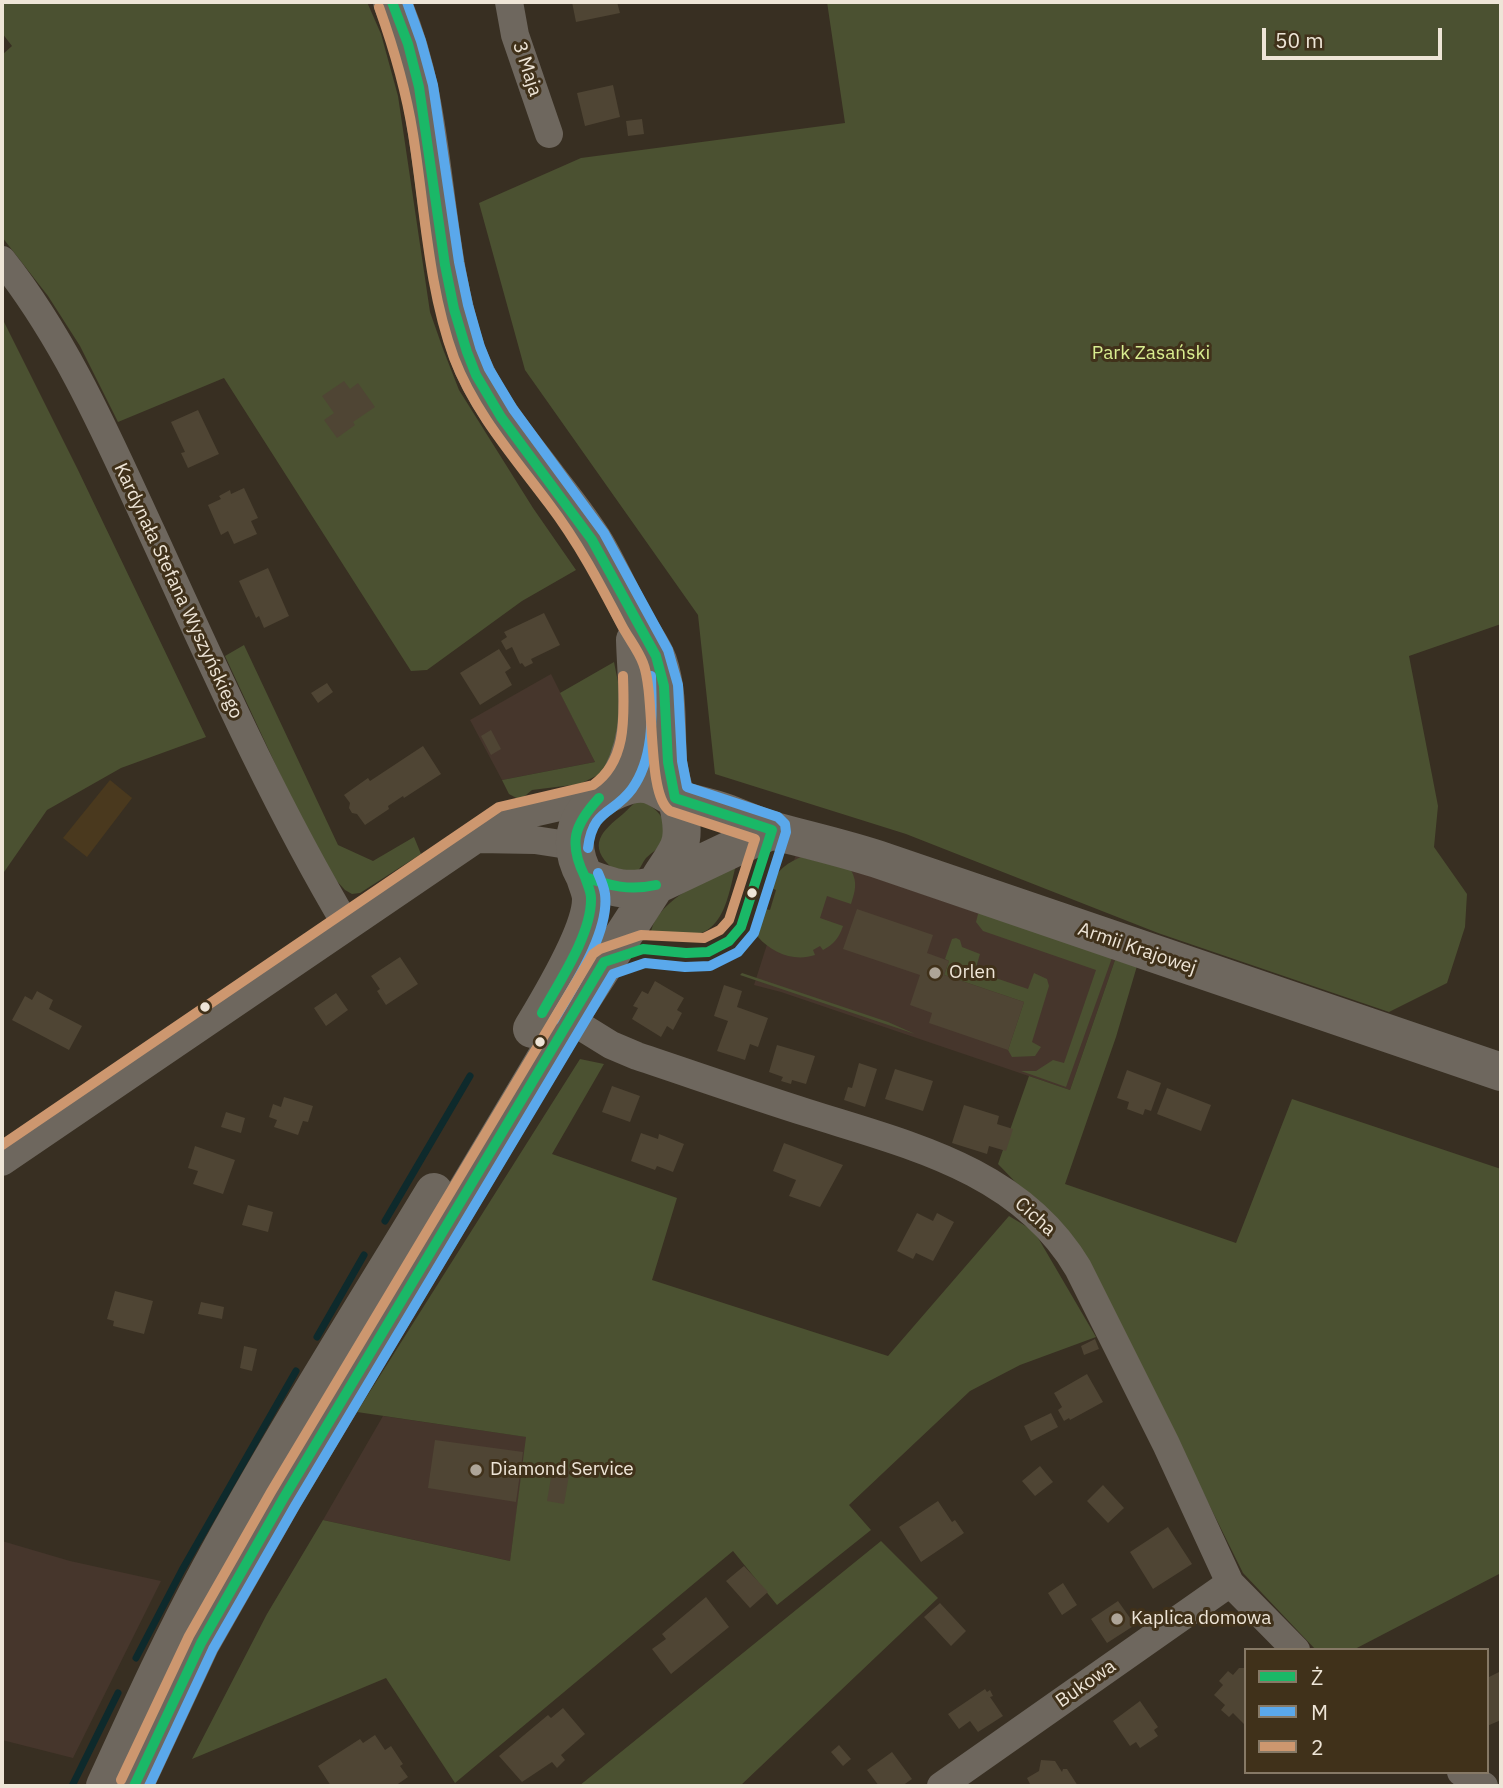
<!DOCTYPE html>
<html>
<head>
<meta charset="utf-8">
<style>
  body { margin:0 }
  #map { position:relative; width:1503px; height:1788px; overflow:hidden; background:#382f22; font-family:"IBM Plex Sans",sans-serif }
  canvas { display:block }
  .frame { position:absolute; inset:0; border:4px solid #eee5d7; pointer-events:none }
  .legend { position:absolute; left:1244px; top:1648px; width:245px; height:126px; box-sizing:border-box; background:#40311a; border:2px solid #867966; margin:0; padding:9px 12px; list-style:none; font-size:21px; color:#eee5d7 }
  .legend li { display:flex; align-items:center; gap:14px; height:35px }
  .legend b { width:35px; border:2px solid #867966 }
  .scale { position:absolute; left:1262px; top:28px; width:180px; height:32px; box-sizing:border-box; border:4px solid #eee5d7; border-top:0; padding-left:9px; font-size:21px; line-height:24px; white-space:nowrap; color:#eee5d7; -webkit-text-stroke:5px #40311a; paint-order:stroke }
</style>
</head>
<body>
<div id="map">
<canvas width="1503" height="1788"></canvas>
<div class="frame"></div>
<ul class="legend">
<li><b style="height:9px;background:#1ab867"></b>Ż</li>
<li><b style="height:9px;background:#5aa8eb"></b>M</li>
<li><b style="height:9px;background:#cd976f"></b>2</li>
</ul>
<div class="scale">50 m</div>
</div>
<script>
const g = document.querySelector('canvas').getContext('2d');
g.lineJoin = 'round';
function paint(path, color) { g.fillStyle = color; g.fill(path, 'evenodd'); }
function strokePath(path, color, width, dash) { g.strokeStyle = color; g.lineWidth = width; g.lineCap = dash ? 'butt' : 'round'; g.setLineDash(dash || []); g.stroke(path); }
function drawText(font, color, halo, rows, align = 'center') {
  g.font = font + ' "IBM Plex Sans",sans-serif'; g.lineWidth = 6; g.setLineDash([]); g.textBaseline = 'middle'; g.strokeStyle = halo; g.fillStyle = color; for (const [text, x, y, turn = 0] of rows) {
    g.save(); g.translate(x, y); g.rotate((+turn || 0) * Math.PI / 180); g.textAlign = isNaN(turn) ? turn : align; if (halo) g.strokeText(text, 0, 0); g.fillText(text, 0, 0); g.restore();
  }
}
const commercial = new Path2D(`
  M551 674 595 762 502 780 470 720Z
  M797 851 1115 960 1070 1090 781 992 754 985Z
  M383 1416 527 1437 510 1561 323 1520Z
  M2 1541 70 1561 161 1581 73 1758 2 1740Z`);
const built = new Path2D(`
  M110 780 132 798 87 857 63 838Z`);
const green = new Path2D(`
  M2 2H367L381 34 398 96 430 312 443 349 459 390 533 508 576 570 522 601 427 670 411 671 224 378 118 422 80 346 48 296 2 237V55L12 46 2 33Z
  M827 2H1501V624L1409 656 1438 806 1434 847 1467 894 1465 927 1447 983 1389 1012 1158 933 906 834 715 774 698 615 525 370 479 203 581 158 845 123Z
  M2 318 78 470 206 737 121 768 47 810 2 875Z
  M244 645 338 845 373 861 414 837 421 854 360 893 352 894 345 890 334 878 313 845 225 656Z
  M614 662 622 702 611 765 600 774 580 784 532 790 520 800 509 794 502 780 595 762 560 693Z
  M641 800C657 809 671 820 662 841 659 849 651 853 646 858 642 863 641 868 636 873L613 869C586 845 602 831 623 814 630 808 632 803 641 800Z
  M801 857 851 870C858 883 855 891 851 904L827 896 820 918 843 926C839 938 834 944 823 950L820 946 813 950 815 955C794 962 772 953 758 937L765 909 770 910 776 890 771 888C776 871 785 864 801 857Z
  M736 865C729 891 725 934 690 935 677 935 664 932 651 931 659 899 708 878 736 865Z
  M983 911 1113 955 1066 1087 1021 1071H1036L1053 1060 1064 1063 1096 970 983 931 976 922 978 914Z
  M956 938 960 940 962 947 980 954 975 971 1028 989 1034 973 1047 979 1049 986 1032 1042 1041 1047 1035 1056 1012 1057 1008 1050 1024 1002 944 975 949 961 945 959 952 939Z
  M1115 960 1137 966 1116 1037 1065 1184 1236 1243 1292 1099 1501 1169V1573L1353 1650H1316L1243 1573 1120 1325 1081 1250 998 1164 1029 1076 1070 1090Z
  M742 973 888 1022 915 1034 740 975Z
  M580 1059 604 1064 552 1154 677 1198 652 1280 888 1356 1009 1216 1034 1231 1096 1337 1020 1365 970 1391 849 1505 871 1530 777 1605 733 1551 455 1783 386 1678 192 1759 267 1614 323 1520 510 1561 526 1437 357 1412Z
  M881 1541 938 1598 740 1786H579Z`);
const stream = new Path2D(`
  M385 1221 470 1076
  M317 1337 364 1255
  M136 1658 182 1570 296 1371
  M72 1786 118 1693`);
const building = new Path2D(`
  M572 2H617L620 13 576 22Z
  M613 85 620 117 585 126 577 93Z
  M642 119 644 134 628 136 626 121Z
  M344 381 350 389 358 383 375 407 353 422 355 425 337 438 324 420 334 413 322 396Z
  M198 410 219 454 188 468 181 453 185 452 171 422Z
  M244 488 258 518 251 521 257 534 234 544 228 531 221 535 208 505 221 499 219 496 230 490 231 494Z
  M268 568 289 616 264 628 259 616 256 618 239 581Z
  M544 613 560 645 531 659 533 663 525 667 522 663 520 664 512 647 506 650 501 641 507 637 504 632Z
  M499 649 511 668 505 672 512 685 480 705 460 673Z
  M327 683 333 692 318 703 311 693Z
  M491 730 501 749 491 755 481 736Z
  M423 746 441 774 404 798 403 796 388 806 389 809 365 825 357 814 352 813 349 808 350 803 344 795 368 778 370 781Z
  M857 909 933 935 927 953 949 961 944 975 1024 1002 1008 1050 929 1023 932 1013 910 1005 920 975 843 949Z
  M400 957 418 984 386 1005 377 991 380 989 371 976Z
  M655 981 684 998 677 1010 682 1013 673 1030 667 1026 661 1037 632 1019 638 1008 633 1006 642 991 648 994Z
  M724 985 742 991 737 1007 768 1018 758 1047 750 1044 745 1060 717 1051 728 1021 714 1016Z
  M37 991 53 1000 49 1009 82 1026 69 1050 12 1020 25 996 32 1000Z
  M336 993 348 1010 326 1026 314 1008Z
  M777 1045 815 1056 806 1084 792 1080 791 1084 781 1081 783 1077 769 1072Z
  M859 1063 877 1069 865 1107 844 1100 848 1087 852 1088Z
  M895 1069 933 1081 923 1111 885 1099Z
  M1127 1070 1161 1083 1151 1111 1145 1109 1143 1115 1127 1109 1129 1102 1117 1098Z
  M612 1086 640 1096 630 1122 602 1112Z
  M1167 1088 1211 1105 1201 1131 1157 1114Z
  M284 1097 313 1106 308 1122 303 1121 298 1135 274 1127 277 1120 269 1117 273 1104 281 1107Z
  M964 1105 999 1116 997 1124 1013 1129 1006 1151 989 1146 987 1154 952 1143Z
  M226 1112 245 1118 241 1133 221 1127Z
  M641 1133 658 1139 659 1134 684 1144 673 1172 657 1166 655 1170 631 1161Z
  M784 1143 843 1165 820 1207 789 1196 796 1180 773 1171Z
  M195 1146 235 1160 223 1194 193 1184 198 1171 188 1168Z
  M248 1205 273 1212 268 1232 242 1225Z
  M917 1213 933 1221 937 1213 954 1222 933 1261 916 1253 913 1259 897 1251Z
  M115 1291 153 1301 144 1334 113 1326 114 1321 107 1319Z
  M201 1302 224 1307 222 1319 198 1314Z
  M1095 1339 1099 1349 1084 1355 1081 1346Z
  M244 1346 257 1349 252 1371 240 1368Z
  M1087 1374 1103 1402 1070 1420 1069 1418 1064 1421 1058 1410 1062 1407 1054 1393Z
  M1051 1413 1058 1427 1031 1441 1024 1426Z
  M435 1440 523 1452 516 1502 428 1488Z
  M553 1466 570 1469 564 1504 547 1501Z
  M1040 1466 1053 1482 1035 1496 1022 1481Z
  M1103 1485 1124 1508 1108 1523 1087 1501Z
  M938 1501 952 1522 955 1520 964 1533 921 1562 899 1527Z
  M1168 1527 1192 1564 1153 1589 1130 1552Z
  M744 1566 768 1592 750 1608 726 1581Z
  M1063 1583 1077 1605 1062 1615 1048 1593Z
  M706 1597 729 1627 671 1674 652 1649 666 1639 662 1634Z
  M1118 1601 1135 1625 1107 1643 1091 1619Z
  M940 1603 966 1631 951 1646 924 1617Z
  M1239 1668H1246V1726L1233 1713 1229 1717 1221 1710 1225 1705 1214 1695 1223 1685 1219 1681 1228 1671 1233 1675Z
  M1501 1671V1720L1487 1726V1678Z
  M985 1689 987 1692 990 1690 993 1696 990 1697 1003 1716 978 1732 970 1721 959 1729 948 1714Z
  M1140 1701 1158 1727 1154 1730 1158 1736 1140 1748 1136 1742 1130 1746 1113 1721Z
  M563 1708 585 1734 561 1755 565 1760 557 1768 552 1762 522 1782 499 1756 548 1715 551 1718Z
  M375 1735 385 1750 391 1746 403 1764 400 1766 408 1777 395 1786H331L318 1766 360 1739 363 1743Z
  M839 1745 851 1759 843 1766 831 1752Z
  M892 1752 912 1779 902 1786H879L867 1770Z
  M1041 1760 1055 1761 1062 1772 1063 1769H1067L1078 1786H1031L1027 1778 1039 1771Z`);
const street = new Path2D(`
  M509 2 515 35 549 134
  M2 260C67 342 108 438 152 533 213 666 272 800 347 926
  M478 839 535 840 574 846
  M569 1019 611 1045 637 1056C694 1075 751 1095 808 1113 909 1145 1020 1170 1078 1268L1166 1444 1230 1583 1296 1650
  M2 1162 506 819 599 798
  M1461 1772 1484 1786
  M941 1786 1230 1583`);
const secondary = new Path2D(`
  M612 792C646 739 637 700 635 640
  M772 830 656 885C626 893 614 888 585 877 565 841 575 808 614 791 625 786 633 783 645 784 658 786 666 795 678 799 693 804 709 807 724 812 741 818 757 826 774 831 809 840 843 848 877 859L1501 1072
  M532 1029C550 999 591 932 591 899 591 892 587 884 585 877
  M105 1786C138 1714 171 1641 209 1571 279 1442 358 1317 434 1192
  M134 1786 201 1643 283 1499 569 1019 656 885C663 870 679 854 681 839 685 815 670 785 668 761 666 728 669 693 658 661 653 647 642 634 635 620 621 595 610 569 596 545 582 522 565 501 549 480 519 440 484 400 467 352 428 237 441 113 392 2`);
const bus1 = new Path2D(`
  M599 798C574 825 568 843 585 877 610 886 630 891 656 885
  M542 1013C559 982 592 934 591 898 591 891 587 884 585 877
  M134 1786 201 1643 283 1499 604 962 643 949 686 953 708 952 729 941 741 927 772 830 675 798 668 762 664 686 656 656 592 540 501 417 476 375 467 352 454 309 445 265 419 87 408 44 392 2`);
const bus2 = new Path2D(`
  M588 848C593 808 613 815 632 789 655 757 652 713 651 676
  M554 1020C573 987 610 932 605 894 604 887 601 880 598 873
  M149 1786 213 1649 295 1506 613 974 645 963 685 967 710 966 738 952 754 933 786 832 785 824 778 817 687 787 682 761 678 685 668 650 604 533 513 409 489 369 480 347 468 305 459 262 433 85 421 41 407 2`);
const bus3 = new Path2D(`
  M2 1145 499 807 593 785C628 761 624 714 623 676
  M121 1780 189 1636 271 1492 593 954 600 949 641 935 704 938 720 930 729 920 755 839 670 811C646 796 656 695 643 663 638 650 629 639 622 626 600 584 578 542 549 504 514 457 475 413 454 358 428 287 425 209 413 134 406 90 394 49 379 7`);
const markers = [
  [752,893,6,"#eee5d7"],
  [935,973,7,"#aea598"],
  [205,1007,6,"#eee5d7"],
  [540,1042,6,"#eee5d7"],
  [476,1470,7,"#aea598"],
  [1117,1619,7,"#aea598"]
];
const streetNames = [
  ["3 Maja",527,69,72],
  ["Kardynała Stefana Wyszyńskiego",178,591,65],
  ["Armii Krajowej",1137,949,19],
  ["Cicha",1035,1217,42],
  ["Bukowa",1086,1684,-35]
];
const parkNames = [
  ["Park Zasański",1151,354]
];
const poiNames = [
  ["Orlen",949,973],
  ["Diamond Service",490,1470],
  ["Kaplica domowa",1131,1619]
];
paint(commercial, '#46362c');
paint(built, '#4a391e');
paint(green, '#4b5131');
strokePath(stream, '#0e2a2c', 7);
paint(building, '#4f4534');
strokePath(street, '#6e675e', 28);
strokePath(secondary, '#6e675e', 38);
strokePath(bus1, '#1ab867', 10);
strokePath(bus2, '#5aa8eb', 10);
strokePath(bus3, '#cd976f', 10);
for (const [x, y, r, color] of markers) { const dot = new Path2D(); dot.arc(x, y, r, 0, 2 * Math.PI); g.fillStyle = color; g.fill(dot); strokePath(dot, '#40311a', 2.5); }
drawText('19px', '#eee5d7', '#40311a', streetNames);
drawText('19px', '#d9ee90', '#40311a', parkNames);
drawText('19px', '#eee5d7', '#40311a', poiNames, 'left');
</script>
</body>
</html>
